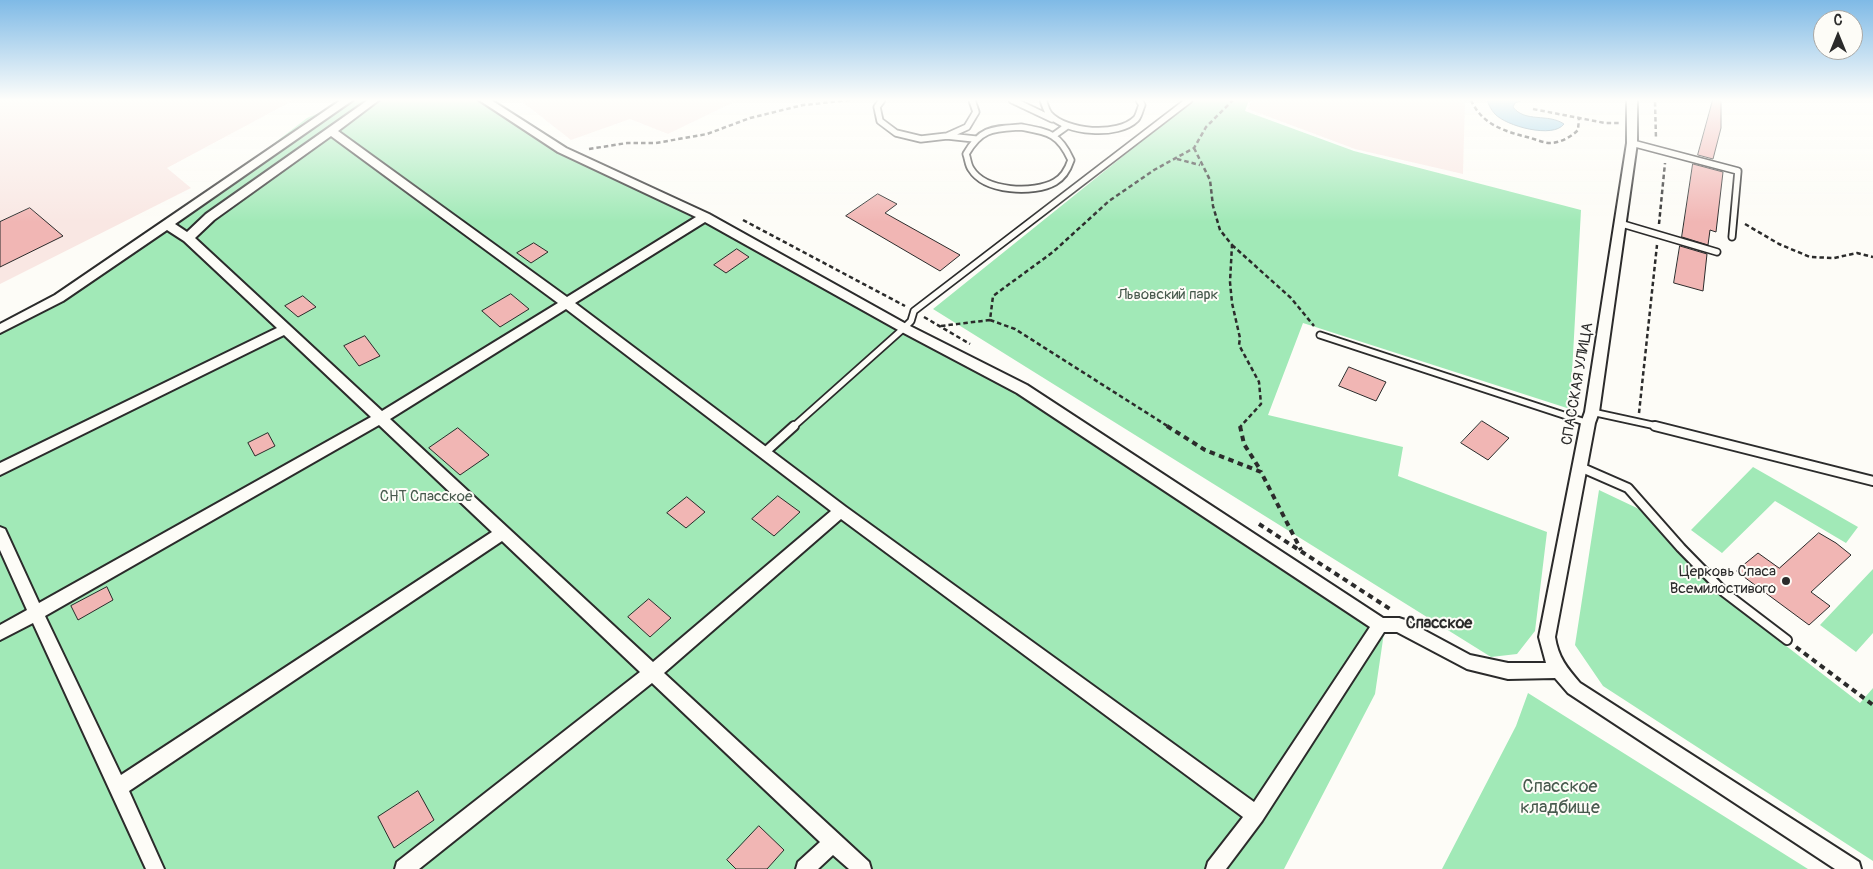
<!DOCTYPE html>
<html>
<head>
<meta charset="utf-8">
<style>
  body { margin:0 }
  #map { position:relative; width:1873px; height:869px; overflow:hidden; background:#fdfcf7; font-family:Pangolin,sans-serif }
  canvas { display:block }
  .north { position:absolute; left:1813px; top:10px; width:50px; height:50px; box-sizing:border-box; background:#fdfcf7; border:1px solid #a9a8a5; border-radius:50%; rotate:0deg; font-size:14px; font-weight:700; line-height:20px; text-align:center; color:#2b2b2b }
  .north::after { content:''; display:block; margin:auto; width:18px; height:22px; background:#2b2b2b; clip-path:polygon(50% 0,100% 100%,50% 72%,0 100%) }
</style>
</head>
<body>
<div id="map">
<canvas width="1873" height="869"></canvas>
<div class="north">С</div>
</div>
<script>
const g = document.querySelector('canvas').getContext('2d');
g.lineJoin = 'round';
function paint(path, color) { g.fillStyle = color; g.fill(path, 'evenodd'); }
function strokePath(path, color, width, dash) { g.strokeStyle = color; g.lineWidth = width; g.lineCap = dash ? 'butt' : 'round'; g.setLineDash(dash || []); g.stroke(path); }
function drawText(font, color, halo, rows, align = 'center') {
  g.font = font + ' Pangolin,sans-serif'; g.lineWidth = 4; g.setLineDash([]); g.textBaseline = 'middle'; g.strokeStyle = halo; g.fillStyle = color; for (const [text, x, y, turn = 0] of rows) {
    g.save(); g.translate(x, y); g.rotate((+turn || 0) * Math.PI / 180); g.textAlign = isNaN(turn) ? turn : align; if (halo) g.strokeText(text, 0, 0); g.fillText(text, 0, 0); g.restore();
  }
}
const built = new Path2D(`
  M0 100H294L167 168 191 188 0 284Z
  M520 100H738L668 134 630 119 571 140Z
  M1252 100H1465L1463 174 1355 149 1248 109Z`);
const green = new Path2D(`
  M350 100H478L647 194 875 307 1023 385 1386 619 1375 694 1284 869H0V330L168 225 307 118Z
  M1193 100H1249L1245 111 1354 151 1581 210 1570 409 1303 323 1268 415 1403 447 1398 476 1547 532 1535 631 1517 654 1491 657 933 309Z
  M1753 467 1858 527 1846 543 1775 501 1722 553 1691 530Z
  M1599 490 1639 509 1728 601 1860 703 1873 688V861L1603 686 1575 645Z
  M1873 569V633L1856 652 1820 625Z
  M1528 693 1808 869H1442L1516 726Z`);
const water = new Path2D(`
  M1487 100H1523L1515 103 1513 107C1525 123 1548 113 1564 124 1553 139 1506 126 1495 114 1491 110 1489 105 1487 100Z`);
const building = new Path2D(`
  M1713 100H1721V128L1713 159 1698 155Z
  M1693 164 1723 172 1716 232 1710 230 1708 245 1682 237Z
  M878 194 897 204 885 213 960 255 940 271 846 216Z
  M30 208 63 236 0 267V222Z
  M534 243 548 252 531 263 517 253Z
  M1680 246 1707 254 1703 291 1674 283Z
  M737 249 749 257 726 273 714 265Z
  M511 294 529 309 500 327 482 311Z
  M303 296 316 307 298 317 285 306Z
  M365 336 380 356 359 366 344 346Z
  M1349 367 1386 382 1376 401 1339 386Z
  M1482 421 1509 438 1488 460 1461 443Z
  M458 428 489 455 460 475 429 448Z
  M268 433 275 446 255 456 248 443Z
  M778 496 800 512 774 536 752 519Z
  M687 497 705 512 686 528 667 513Z
  M1819 533 1836 543 1851 555 1811 592 1830 606 1809 625 1736 571 1758 553 1779 568Z
  M107 587 113 600 78 620 71 606Z
  M649 599 671 618 650 637 628 617Z
  M418 791 434 820 394 848 378 817Z
  M759 826 784 850 767 869H736L727 860Z`);
const pathFar1 = new Path2D(`
  M1471 100C1482 125 1506 132 1531 138 1537 140 1544 143 1550 143 1560 143 1571 137 1578 130L1579 118
  M1655 102 1656 139
  M1533 109 1605 123H1619
  M1194 148 1210 180 1213 206 1220 230 1232 245 1230 282 1232 303 1240 338 1239 345 1259 382 1261 404 1240 427
  M589 149 627 143H656L707 134 750 118 803 105 850 100
  M1177 159 1200 165
  M743 220 905 306
  M1659 224 1665 163
  M1745 224 1779 244 1810 257 1834 258 1857 253 1873 257
  M1232 245 1291 298 1314 326
  M924 317 970 344
  M990 320 1015 329 1169 427
  M941 326 990 320 993 296 1053 252 1109 201 1154 170 1194 148 1206 127 1233 100
  M1639 413 1657 245`);
const path = new Path2D(`
  M1167 426 1205 450 1261 472 1301 550
  M1240 426 1244 444 1261 471
  M1259 524 1390 609
  M1796 647 1873 705`);
const laneFar1 = new Path2D(`
  M882 100 877 107 880 121 896 133 921 139 947 136 967 127 976 112 972 100
  M1012 100 1052 119
  M1043 100C1045 105 1046 110 1049 114 1066 133 1118 137 1136 119 1139 116 1140 109 1142 105L1139 100
  M1021 127C1048 132 1059 133 1071 160 1068 169 1064 177 1055 182 1034 194 985 192 971 169 968 165 968 159 966 154 981 128 993 129 1021 127Z
  M947 136 975 139
  M1053 136 1067 126 1064 125
  M1632 143 1738 171 1732 237
  M1619 223 1717 252
  M1320 335 1588 423
  M1592 412 1661 427
  M793 427 904 328 911 321 914 311 1189 100`);
const lane = new Path2D(`
  M1655 426 1873 481
  M764 453 794 426
  M1580 467 1628 488 1681 548 1724 592 1787 640`);
const street = new Path2D(`
  M341 100H353L175 224 187 232 206 214 368 100H379L338 131 567 297 696 217 558 152 479 100H491L566 148 709 214 908 325 1027 385 1383 618H1399L1405 620 1470 655 1508 663H1546L1539 637 1581 423 1585 412 1627 143V100H1637V143L1599 412 1595 423 1555 637C1558 657 1567 668 1580 683L1859 862 1861 869H1835L1568 693 1555 678 1508 679 1467 669 1397 632H1384L1262 821 1226 869H1206L1208 862 1243 817 841 519 664 673 869 862 871 869H849L833 855 818 869H796L798 862 820 842 652 683 419 869H395L397 862 640 672 502 541 129 791 164 869H146L33 623 0 640V625L27 610 0 550V527L5 529 39 603 371 417 284 335 0 475V463L277 328 184 241 167 230 63 301 0 333V324L55 295ZM331 136 558 303 382 411 195 238 214 220ZM705 222 900 331 1017 393 1370 627 1254 802 846 507 575 303ZM566 309 831 511 653 662 390 419ZM379 425 492 532 121 775 45 616Z`);
const markers = [
  [1786,581,5,"#2b2b2b"]
];
const parkNames = [
  ["Львовский парк",1168,295],
  ["СНТ Спасское",426,497]
];
const streetNames = [
  ["СПАССКАЯ УЛИЦА",1578,384,-80]
];
const poiNames = [
  ["Церковь Спаса",1776,572],
  ["Всемилостивого",1776,589]
];
const neighbourhoodNames = [
  ["Спасское",1439,624]
];
const nearParknames = [
  ["Спасское",1560,787],
  ["кладбище",1560,808]
];
paint(built, '#f9e7e3');
paint(green, '#a1e9b7');
paint(water, '#81c3e2');
strokePath(water, '#5f8699', 1);
paint(building, '#f1b6b4');
strokePath(building, '#2b2b2b', 1);
strokePath(laneFar1, '#2b2b2b', 9);
strokePath(lane, '#2b2b2b', 12);
strokePath(street, '#2b2b2b', 4);
strokePath(pathFar1, '#2b2b2b', 2.5, [4.5, 3]);
strokePath(path, '#2b2b2b', 4, [5.5, 4.5]);
strokePath(laneFar1, '#fdfcf7', 5.5);
strokePath(lane, '#fdfcf7', 8);
paint(street, '#fdfcf7');
const sky = g.createLinearGradient(0, 0, 0, 222);
sky.addColorStop(0, '#7fbae6');
sky.addColorStop(0.45, '#fefefb');
sky.addColorStop(1, '#fefefb00');
g.fillStyle = sky;
g.fillRect(0, 0, 1873, 222);
for (const [x, y, r, color] of markers) { const dot = new Path2D(); dot.arc(x, y, r, 0, 2 * Math.PI); g.fillStyle = color; g.fill(dot); strokePath(dot, '#fdfcf7', 2); }
drawText('15px', '#485a4e', '#fdfcf7', parkNames);
drawText('15px', '#2b2b2b', '#fdfcf7', streetNames);
drawText('15px', '#2b2b2b', '#fdfcf7', poiNames, 'right');
drawText('bold 16px', '#2b2b2b', '#fdfcf7', neighbourhoodNames);
drawText('18px', '#485a4e', '#fdfcf7', nearParknames);
</script>
</body>
</html>
